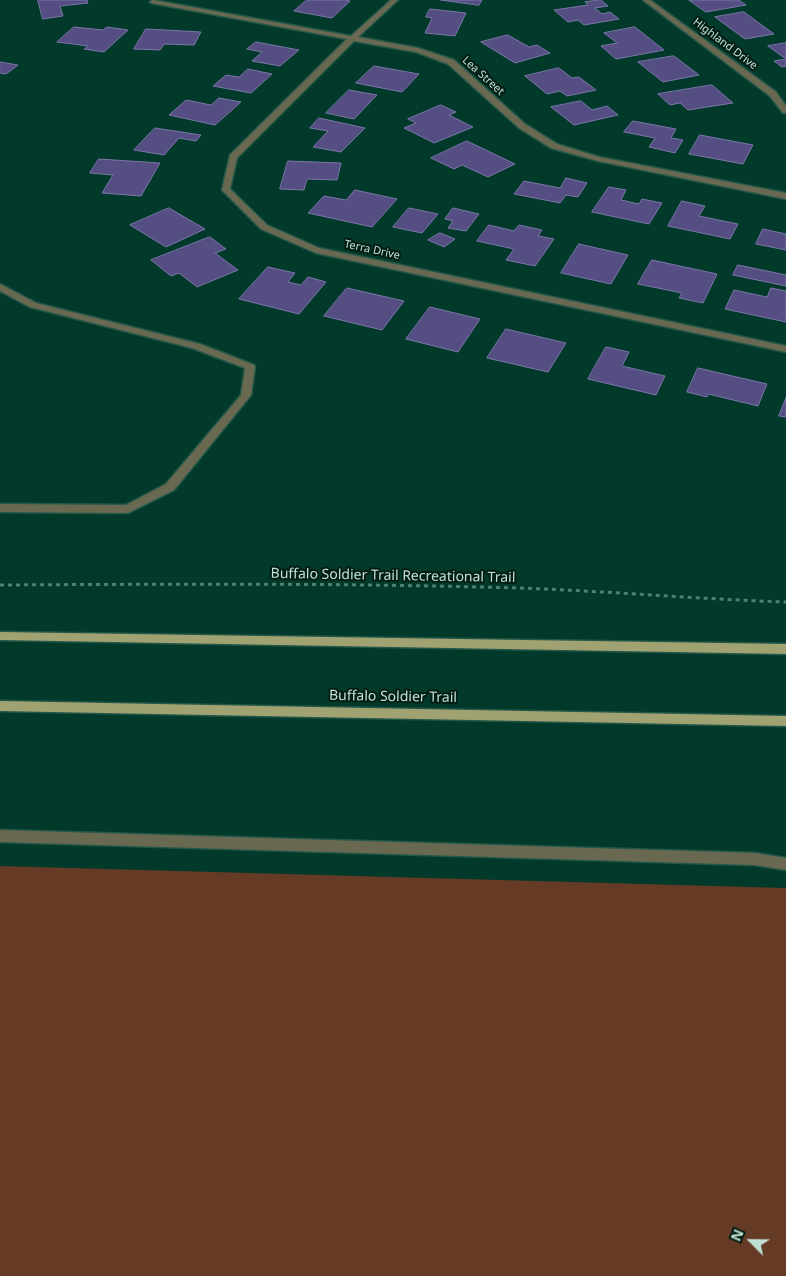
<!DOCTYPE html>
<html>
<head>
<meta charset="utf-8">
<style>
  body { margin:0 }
  #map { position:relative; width:786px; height:1276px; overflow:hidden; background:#01392a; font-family:"Noto Sans",sans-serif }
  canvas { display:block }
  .north { position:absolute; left:726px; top:1216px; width:50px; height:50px; -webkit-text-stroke:4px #021d14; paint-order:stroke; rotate:293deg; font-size:14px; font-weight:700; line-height:20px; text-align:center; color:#c1e0d3 }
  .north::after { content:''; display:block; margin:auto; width:18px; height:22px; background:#c1e0d3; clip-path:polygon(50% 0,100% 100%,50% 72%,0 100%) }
</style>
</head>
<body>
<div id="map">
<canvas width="786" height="1276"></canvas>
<div class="north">N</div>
</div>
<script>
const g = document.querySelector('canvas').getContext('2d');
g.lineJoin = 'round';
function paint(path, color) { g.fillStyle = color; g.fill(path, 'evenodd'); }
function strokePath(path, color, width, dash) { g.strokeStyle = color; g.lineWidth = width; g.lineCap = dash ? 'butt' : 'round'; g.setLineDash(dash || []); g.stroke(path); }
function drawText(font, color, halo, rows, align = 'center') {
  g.font = font + ' "Noto Sans",sans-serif'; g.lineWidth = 4; g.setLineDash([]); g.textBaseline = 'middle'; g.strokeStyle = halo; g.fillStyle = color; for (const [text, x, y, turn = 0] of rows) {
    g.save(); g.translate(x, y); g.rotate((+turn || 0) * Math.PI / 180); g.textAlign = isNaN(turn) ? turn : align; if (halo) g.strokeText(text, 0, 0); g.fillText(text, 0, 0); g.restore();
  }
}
const green = new Path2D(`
  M0 866 786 888V1276H0Z`);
const building = new Path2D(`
  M38 0H87L88 3 60 6 63 16 43 19Z
  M307 0H345L350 1 332 18 294 11Z
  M441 0H482L479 5Z
  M601 0 608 6 595 8 602 14 610 12 619 19 584 25 578 20 568 22 554 10 588 5 585 2Z
  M689 0H739L746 5 706 12Z
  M430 9 466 13 455 36 425 33 432 18 426 17Z
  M744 12 774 34 745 39 715 17Z
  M74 27 103 30 107 27 128 30 104 52 84 49 88 46 57 42Z
  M635 27 664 50 616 59 601 46 617 43 604 33Z
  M146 29 201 32 194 45 164 44 160 50 134 49Z
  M508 35 529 47 537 45 550 53 515 63 481 42Z
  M256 42 299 50 280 66 252 61 262 52 247 49Z
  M786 43V66L782 67 774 61 786 59 768 46Z
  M674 56 699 75 663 82 638 62Z
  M0 62 18 65 6 74 0 73Z
  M374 66 419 74 402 92 356 83Z
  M559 68 572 78 579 77 596 90 567 96 560 91 547 94 525 76Z
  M248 69 272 74 251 93 213 86 226 75 239 77Z
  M712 85 733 103 688 110 680 103 670 105 658 94Z
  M349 90 377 95 354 119 326 113Z
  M219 98 241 102 215 125 169 115 186 100 211 105Z
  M581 101 592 110 607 106 618 115 574 125 551 107Z
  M441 105 456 112 449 115 473 127 434 143 404 128 416 123 408 119Z
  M319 118 365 128 341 152 313 147 328 131 310 128Z
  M633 121 676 129 671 138 683 140 675 153 649 147 655 138 624 132Z
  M155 128 201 135 196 141 179 138 164 155 134 150Z
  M700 135 753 145 743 164 689 154Z
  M467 141 515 164 488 177 462 165 454 169 431 158Z
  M99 159 160 163 141 196 102 193 113 175 90 173Z
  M288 161 341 163 337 180 307 179 304 190 280 189Z
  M566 178 587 183 578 197 566 195 560 203 514 194 524 181 560 188Z
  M609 187 626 190 621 200 639 204 642 199 662 203 649 224 592 212Z
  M355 190 397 199 372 227 308 213 324 196 346 200Z
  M682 201 705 206 699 216 738 224 730 239 668 226Z
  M169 208 205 229 166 247 130 225Z
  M409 208 438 214 422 233 393 227Z
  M453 208 479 214 466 231 448 228 453 221 445 219Z
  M489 225 514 231 519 225 542 230 538 236 554 239 535 266 506 260 514 249 477 241Z
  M763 229 786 234V250L756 244Z
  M440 233 455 239 444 247 428 240Z
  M210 237 226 249 215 253 238 270 197 287 179 273 171 276 151 260Z
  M579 244 628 255 611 284 561 273Z
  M652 260 717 274 703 303 679 298 682 293 638 284Z
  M738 265 786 275V286L733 275Z
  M268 267 295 273 288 282 301 285 308 277 326 282 299 314 239 299Z
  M347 288 404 301 382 330 324 316Z
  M771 288 786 291V322L725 309 734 290 767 297Z
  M430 307 480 319 458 352 406 339Z
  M506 329 566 343 548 372 487 358Z
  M606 347 629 352 622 366 665 376 656 395 588 379Z
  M698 368 767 384 758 406 708 394 707 397 687 392Z
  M786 398V417L779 416Z`);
const path = new Path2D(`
  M0 585C173 584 345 583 518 588 607 591 696 599 786 602`);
const lane = new Path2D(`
  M0 284 36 303 200 344 254 365 255 367 251 395 174 490 128 513 0 512V504L126 505 166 484 241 395 245 368 192 348 30 307 0 291Z
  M0 830 755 853 786 858V870L755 865 0 842Z`);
const street = new Path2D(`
  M153 0 351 36 391 0H398L358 37 418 48 454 60 525 124 557 144 599 157 786 193V199L598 161 551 148 519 128 448 64 416 52 354 41 237 158 230 189 267 225 319 248 786 346V352L316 253 261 229 222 190 230 155 347 39 151 3 150 2Z
  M643 0H650L776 92 786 106V113H783L770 96Z`);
const primary = new Path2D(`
  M0 632 786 644V654L0 640Z
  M0 701 786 716V726L0 711Z`);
const farStreetnames = [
  ["Highland Drive",725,44,37],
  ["Lea Street",483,76,42],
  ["Terra Drive",372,250,12]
];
const streetNames = [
  ["Buffalo Soldier Trail Recreational Trail",393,576,1],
  ["Buffalo Soldier Trail",393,697,1]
];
paint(green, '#663b25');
paint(building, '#554e83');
strokePath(building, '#7b77a9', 1);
strokePath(lane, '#245748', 3);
strokePath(street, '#245748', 3);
strokePath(primary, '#245748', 3);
strokePath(path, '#517f71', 3, [4, 4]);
paint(lane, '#696952');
paint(street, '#696952');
paint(primary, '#a1a272');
drawText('11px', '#c1e0d3', '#021d14', farStreetnames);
drawText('14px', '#c1e0d3', '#021d14', streetNames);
</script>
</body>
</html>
